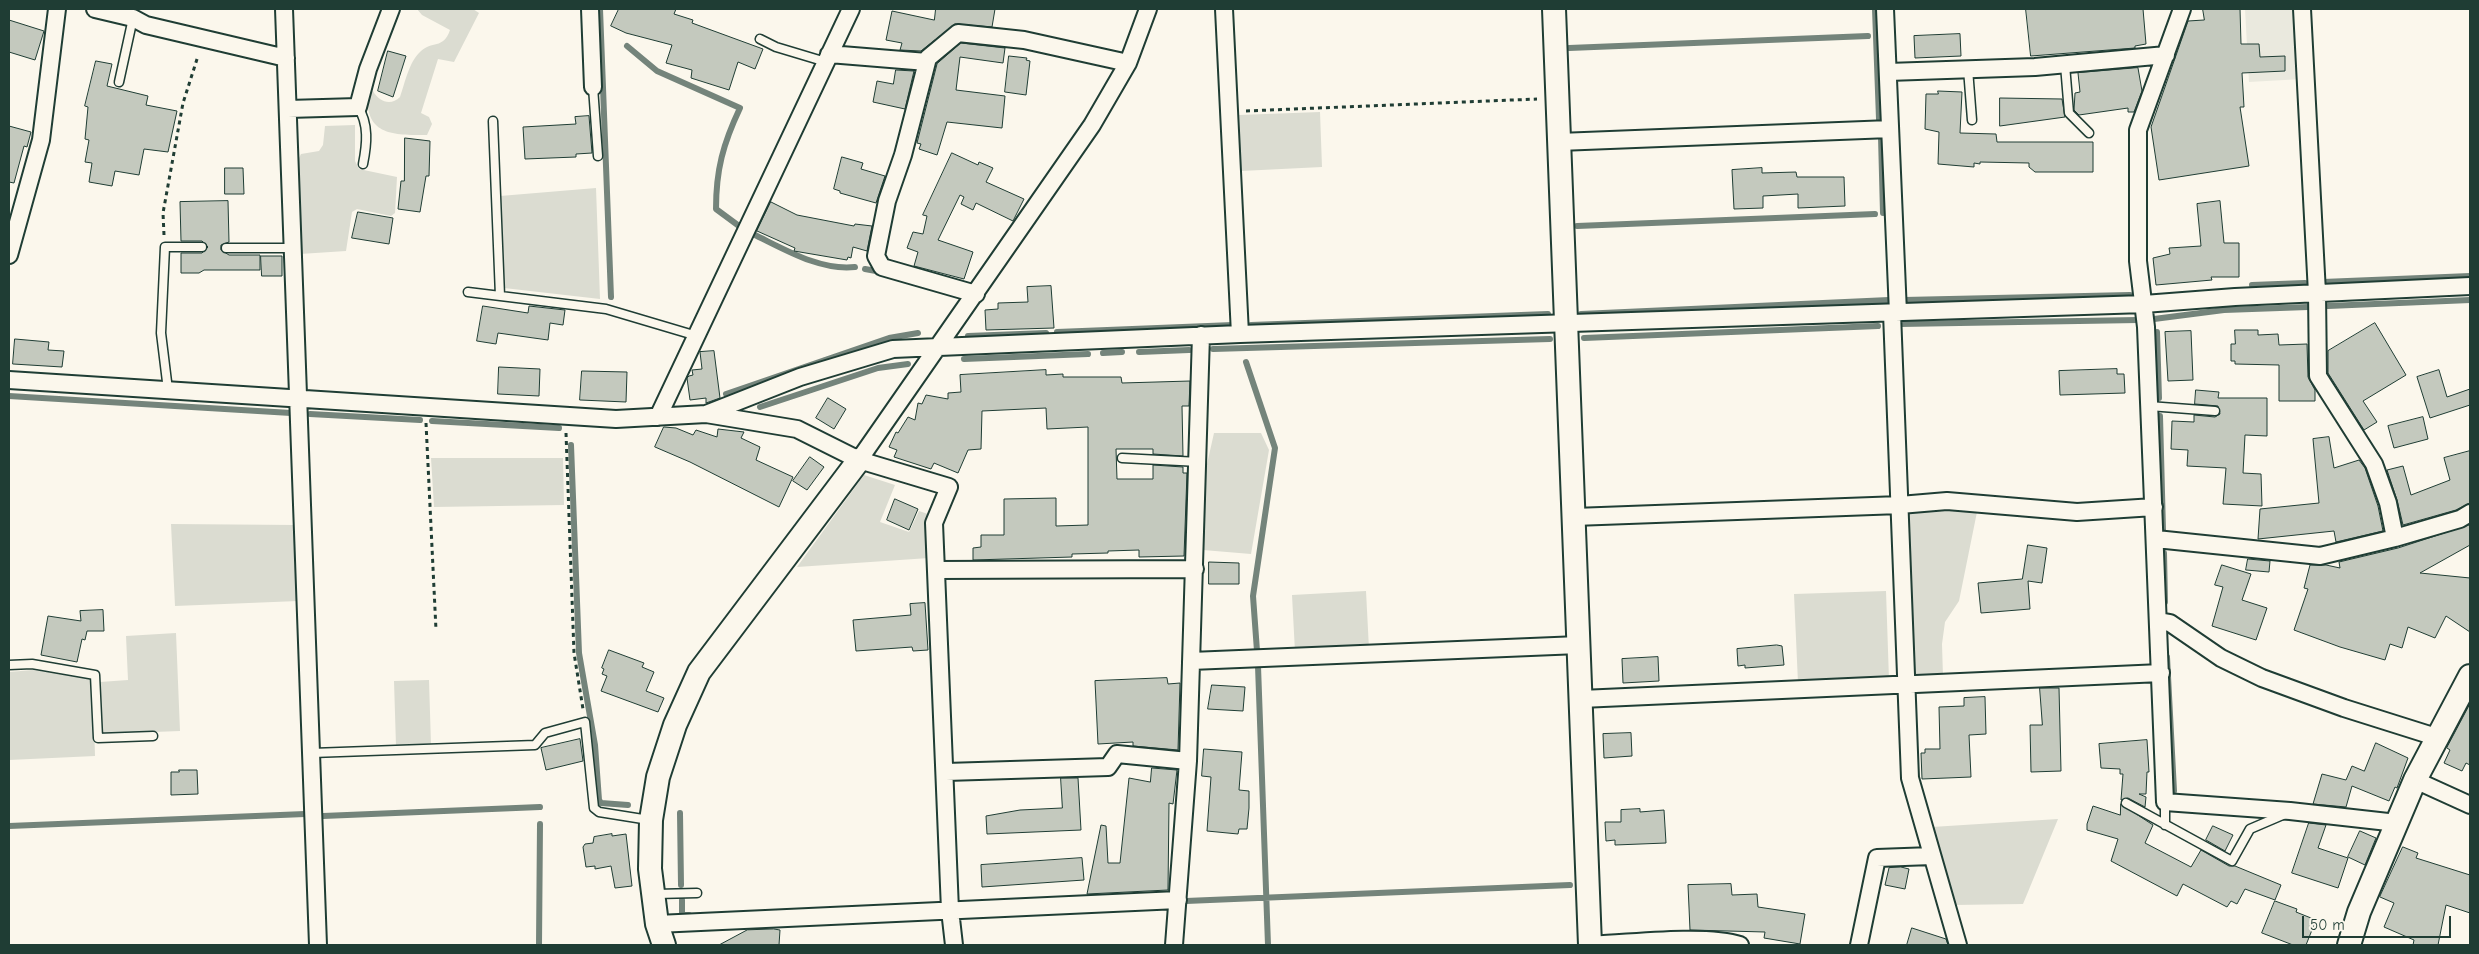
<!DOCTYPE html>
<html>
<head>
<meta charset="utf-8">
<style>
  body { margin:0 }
  #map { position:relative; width:2479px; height:954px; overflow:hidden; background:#fbf7ec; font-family:"Comic Neue",sans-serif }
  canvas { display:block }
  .frame { position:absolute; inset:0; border:10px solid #1f3d34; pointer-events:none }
  .scale { position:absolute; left:2302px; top:916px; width:149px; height:22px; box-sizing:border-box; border:2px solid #1f3d34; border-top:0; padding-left:6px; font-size:15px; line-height:18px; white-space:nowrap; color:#1f3d34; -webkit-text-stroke:4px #fbf7ec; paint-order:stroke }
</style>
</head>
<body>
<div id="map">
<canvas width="2479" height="954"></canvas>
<div class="frame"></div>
<div class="scale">50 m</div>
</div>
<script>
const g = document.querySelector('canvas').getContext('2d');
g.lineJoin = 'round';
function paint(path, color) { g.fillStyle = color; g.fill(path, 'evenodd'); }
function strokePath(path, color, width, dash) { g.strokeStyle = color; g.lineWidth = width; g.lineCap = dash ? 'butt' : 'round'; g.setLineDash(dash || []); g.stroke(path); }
const built = new Path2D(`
  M2245 9H2298L2302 79 2249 82Z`);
const green = new Path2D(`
  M417 9H473L479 13 454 62 438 59 421 113 429 117 432 124 427 135C394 135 364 136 368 93L373 91C379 102 391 106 400 97 405 83 409 62 420 52 432 40 443 50 450 30L422 15Z
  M1320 112 1322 167 1241 171 1239 115Z
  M355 125V161L359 169 397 177 395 213 391 216 357 209 352 212 346 251 300 254 298 160 301 154 319 151 323 145 325 126Z
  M596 188 600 299 504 288 500 196Z
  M1214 433H1261L1269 450 1251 554 1203 550V482Z
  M431 458H563L564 505 434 507Z
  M864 475 895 485 880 522 909 532 919 511 928 514 926 522 929 558 797 567Z
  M1978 507 1959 601 1945 622 1942 644 1943 677 1913 678 1906 510Z
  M171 524 296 525 298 601 175 606Z
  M1366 591 1369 649 1295 652 1292 595Z
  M1886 591 1889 680 1798 683 1794 594Z
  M176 633 180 731 102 734 100 682 128 680 126 636Z
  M33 670 90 678 93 682 95 756 9 760V672Z
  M429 680 431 745 396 746 394 681Z
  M2058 819 2023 904 1954 905 1932 827Z`);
const stream = new Path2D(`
  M600 9 611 297
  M1875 9 1879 119
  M627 46 657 71 740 108C723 144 716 170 716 209L739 226
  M1569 48 1868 36
  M1881 137 1883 213
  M1577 226 1875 214
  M753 234C784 249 820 271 855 267
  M865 269 876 271
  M2323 282 2470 276
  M2252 285 2305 283
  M1904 300 2130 295
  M2328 306 2470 300
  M1581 314 1889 300
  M2154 319 2224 310 2308 307
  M1900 324 2138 320
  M1251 325 1548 314
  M1057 332 1233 325
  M2157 332 2159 398
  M968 336 1046 333
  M1584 338 1878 326
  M1213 349 1550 339
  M1139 352 1189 350
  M1103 353 1122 352
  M964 359 1088 354
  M1246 362 1275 448 1253 596 1257 651
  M726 394 889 338 918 333
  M9 396 291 413
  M760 407 878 368 908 364
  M310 414 420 420
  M2160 416 2163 530
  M432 421 559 428
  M571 445 579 653 595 745 599 800 601 803 628 805
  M2164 553 2165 602
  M2167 657 2174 791
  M1258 666 1268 945
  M680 813 681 885
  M323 816 540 807
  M9 826 305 814
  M682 900V915H689
  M1186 901 1570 885
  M539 945 540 824`);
const building = new Path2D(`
  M619 9H676L674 14 693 20 692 23 763 49 755 69 738 62 729 90 691 78 692 70 666 63 672 45 626 33 611 26Z
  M936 9H995L992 27 955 24 921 51 900 50 902 43 886 40 892 11 934 20Z
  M2026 9H2143L2146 44 2135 46V48L2031 56Z
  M2203 9H2240L2241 44H2259L2260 57 2285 56V71L2242 73 2244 107H2240L2249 166 2159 180 2151 127 2188 21 2204 20Z
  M9 20 44 31 35 60 9 52Z
  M1960 34 1961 56 1915 58 1914 36Z
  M961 43 1005 48 1003 63 960 57 956 90 1005 96 1002 128 947 122 937 155 919 149 921 144 917 143 937 64Z
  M388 51 406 56 393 97 378 91Z
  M1009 56 1027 58 1026 60 1030 61 1026 95 1005 92Z
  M96 61 112 64 107 86 148 96 146 105 177 111 168 152 144 149 139 175 115 171 112 186 89 182 92 163 85 162 89 140 85 139 88 107 85 106Z
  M2138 68 2142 91 2134 112H2128V108L2079 115 2074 110 2075 93 2080 92 2078 73Z
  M896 70 914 71 905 109 873 102 877 81 893 84Z
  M1938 91 1962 92 1960 133 1996 134 1997 142H2093V172H2035L2029 167V163L1980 162V164L1974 163V167L1938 164 1939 132 1925 129 1926 94H1938Z
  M2000 98 2062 99 2065 117 2000 126Z
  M589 116 592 153 576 154V157L525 159 523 127 576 124 575 117Z
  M9 126 31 132 27 147 24 146 14 183 9 182Z
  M405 138 430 141 429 176H426L420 212 398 209 401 181H404Z
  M952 153 978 165 979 162 993 168 986 182 1024 199 1013 221 976 203 973 210 961 204 964 197 960 195 938 240 973 252 964 279 914 266 918 252 907 248 913 232 923 234 927 216 923 215Z
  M842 157 863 163 861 169 885 176 876 203 840 193V191L834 189Z
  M225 168H243L244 194H225Z
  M1762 168V173L1796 172 1797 177H1844L1845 206 1798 208V194L1763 196V208L1734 209 1732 170Z
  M228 201 229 242 221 245V250L229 255H260V270H204L199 273H181V253H202L208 247 202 241H181L180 202Z
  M2220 201 2224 243H2239V277H2211L2212 280 2156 285 2153 258 2170 254 2169 248 2201 246 2197 204Z
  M771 202 797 215 854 226 855 224 872 226 867 251 853 247 851 258 848 257 847 260 794 251 795 248 757 231Z
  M358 212 393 218 389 244 352 238Z
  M261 256H282V276H262Z
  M1051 286 1054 328 986 330 985 310 998 309V303L1028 302 1027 287Z
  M483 306 528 313 529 306 565 310 563 325 550 323 548 340 498 333 496 344 477 341Z
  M2375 323 2406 375 2363 401 2377 422 2364 430 2328 373V351Z
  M2235 330H2258V335L2278 334 2279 345 2307 344 2308 377 2315 390V401H2279V365L2235 364V361H2231V344H2235Z
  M2191 331 2193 380 2168 381 2165 332Z
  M15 339 49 342 48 350 64 351 62 367 13 364Z
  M714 351 720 398 706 403V398L690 400 687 378 689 376 693 375 692 370 702 369 700 352Z
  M499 367 540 369 539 396 498 394Z
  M2117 369V374H2124L2125 393 2060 395 2059 371Z
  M1046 370V375L1063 374V377H1121L1122 383 1190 381 1189 406H1182L1183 456 1153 454V449H1116L1117 479H1153V465L1183 467V473H1187L1184 556 1139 557V550L1108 551V553L1072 554V557L973 560V548L981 547V535H1004V499L1056 498V526L1088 525V427L1047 429 1046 408 982 411 981 449 968 450 958 473 934 463 931 469 894 457 897 450 889 447 896 432 898 433 908 417 915 420 918 403 922 404 926 395 948 399V393L961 392 960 375Z
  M2439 370 2447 397 2470 389V405L2430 418 2417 377Z
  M582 371 627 372 626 402 580 400Z
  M2196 390 2219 392 2218 398H2267V436L2245 435 2243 473 2261 474 2262 506 2223 504 2226 468 2187 466 2188 450 2171 449 2172 421 2194 422V415L2215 417 2220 414 2218 406 2195 404Z
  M828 398 846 409 834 429 816 418Z
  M2423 417 2428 439 2394 448 2388 426Z
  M664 427 676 428 693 435 696 430 717 437 718 429 744 432 741 438 760 447 756 460 793 477 779 507 690 462 655 447Z
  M2329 437 2334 468 2359 460 2365 468 2378 506 2383 531 2336 542 2334 531 2258 539 2260 509 2319 503 2313 439Z
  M2470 451V503L2456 510 2403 525 2397 500 2387 470 2403 466 2411 495 2450 480 2444 458Z
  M810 457 824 467 807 490 793 481Z
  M895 499 918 509 909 530 887 520Z
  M2470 525V545L2420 573 2470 578V632L2446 616 2435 638 2408 627 2402 648 2390 644 2385 660 2340 647 2294 630 2308 589 2304 588 2310 565H2326L2340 568 2339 562 2398 548Z
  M2028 545 2047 548 2042 583 2028 581 2030 609 1981 613 1978 583 2022 579Z
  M2248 559 2270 561 2269 572 2246 570Z
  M1209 562 1239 563V584H1209Z
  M2222 565 2251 574 2242 600 2267 608 2256 640 2212 626 2223 587 2215 585Z
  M925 603 928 650 913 651 912 647 856 651 853 620 911 615 910 604Z
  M103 610 104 631H87L85 640 82 639 77 662 41 655 48 616 81 621 80 611Z
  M1777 645 1782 646 1784 665 1745 668V665L1738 666 1737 649Z
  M609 650 644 663 642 667 654 672 646 691 664 698 658 712 601 691 607 676 602 674 604 669 602 668Z
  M1658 657 1659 681 1623 683 1622 659Z
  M1167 678 1168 684 1180 683 1178 750 1133 746V742L1098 744 1095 681Z
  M1212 685 1245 687 1243 711 1208 709Z
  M2040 688H2059L2061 771 2031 772 2030 725H2042Z
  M1985 697 1986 734 1969 735 1971 777 1922 779 1921 753H1925V749H1940L1939 707 1964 706V698Z
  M2470 704V765L2466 763 2462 771 2444 763 2450 750 2447 748Z
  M1631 733 1632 756 1604 758 1603 734Z
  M580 739 583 761 546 770 541 748Z
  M2147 740 2149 772H2147L2146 794H2139L2146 797 2145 807 2128 798 2121 800 2123 774H2120V769L2101 768 2099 744Z
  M2376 743 2408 758 2397 788 2395 787 2389 801 2352 786 2346 807 2313 804 2322 774 2346 780 2352 766 2364 771Z
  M1204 749 1242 752 1239 790 1249 791V808L1247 829H1239L1238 834 1207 831 1211 777 1202 776Z
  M1152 768 1177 770 1173 804 1169 803 1168 890 1087 894 1101 825 1106 826 1108 863H1120L1129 778 1150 782Z
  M179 770H197L198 794 171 795V772H179Z
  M1061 778H1078L1081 830 987 834 986 816 1020 810 1062 808Z
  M2121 804 2153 825 2145 843 2191 867 2201 850 2229 866H2235L2281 885 2275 900 2245 889 2237 904 2231 901 2227 907 2183 884 2177 896 2111 861 2118 839 2087 830V824L2093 806 2120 815Z
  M1640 809V812L1664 810 1666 843 1615 845V840L1606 841 1605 822H1621V810Z
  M2309 823 2326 825 2318 848 2348 858 2338 888 2292 873Z
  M2213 826 2233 835 2225 851 2206 840Z
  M2360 831 2376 838 2365 865 2348 857Z
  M612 834V836L626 834 632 886 615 888 611 866 595 869V866L586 867 583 847 585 844 593 843 594 837Z
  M2403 847 2418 853 2416 858 2470 875V913L2446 905 2438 945H2413L2414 940 2384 927 2394 903 2380 897Z
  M1082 858 1084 880 982 887 981 865Z
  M1901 867 1909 869 1905 889 1885 885 1889 868Z
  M1731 884 1732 895 1757 894 1758 907 1805 914 1800 944 1764 938 1765 932 1690 930 1688 885Z
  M2275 901 2297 909 2296 912 2316 920 2306 945H2293L2262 933Z
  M1912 928 1946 939 1948 945H1907Z
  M774 929 780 930 779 945H719L747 930Z`);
const path = new Path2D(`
  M1246 111 1537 99
  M164 235 163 213 183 103 198 56
  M426 423 436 630
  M566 433 574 653 583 709`);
const lane = new Path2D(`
  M760 39 776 47 826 62
  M2065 65 2069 113 2089 133
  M1968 69 1972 120
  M119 82 133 18
  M593 87 598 156
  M358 107C369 124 367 144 363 164
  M493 121 500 296
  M226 248H294
  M468 292 606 309 697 336
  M168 390 161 333 165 247H202
  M2149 406 2215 411
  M1122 458 1199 462
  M9 665 32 664 95 675 98 738 153 736
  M312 753 535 745 545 733 585 722 594 808 599 812 649 820
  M2165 802V825
  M2126 803 2232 861 2250 829 2285 814
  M656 894 697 893`);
const street = new Path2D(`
  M95 9 133 18 146 25 286 58
  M284 9 318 945
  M590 9 593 87
  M1224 9 1240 334
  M1885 9 1898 313
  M2182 9 2138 130V261L2146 327 2165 802 2290 811 2397 823
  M2302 9 2317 293 2318 376 2374 464 2388 503 2395 538
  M829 54 927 62
  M1888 72 2035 67 2166 55
  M288 109 358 107 368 69 391 9
  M1559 142 1890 129
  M9 255 41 140 57 9
  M976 294 882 267 876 256 887 201 903 155 928 58 958 33 1024 40 1128 63
  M1892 313 1910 778 1958 945
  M9 380 616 419 706 414 797 429 859 460 949 487 934 523 950 910 954 945
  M706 414 800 377 893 349 1240 334 2144 304 2235 297 2470 286
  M658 417 851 9
  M859 460 1092 125 1128 63 1148 9
  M1574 517 1900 505 1947 501 2077 512 2154 507
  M2156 539 2320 556 2395 538 2460 519 2470 513
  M936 570 1195 569
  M2159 621 2170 623 2221 658 2262 678 2344 708 2436 737
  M1191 661 1579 645
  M1581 699 2161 673
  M946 772 1108 767 1117 754 1188 761
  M2415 780 2470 805
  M657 924 1178 900
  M1174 945 1188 761 1201 335
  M1590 945C1628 943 1707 934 1740 945
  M1859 945 1877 858 1932 856`);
const secondary = new Path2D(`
  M1554 9 1590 945
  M664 945 657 924 650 869 651 820 658 777 675 725 699 672 859 460
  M2349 945 2359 912 2415 780 2470 676`);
paint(built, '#eae9de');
paint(green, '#dbdcd1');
strokePath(stream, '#74847b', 6);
paint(building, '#c4c9be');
strokePath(building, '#1f3d34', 1);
strokePath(lane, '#1f3d34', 11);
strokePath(street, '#1f3d34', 20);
strokePath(secondary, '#1f3d34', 26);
strokePath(path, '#1f3d34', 3, [4, 4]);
strokePath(lane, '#fbf7ec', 8);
strokePath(street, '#fbf7ec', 16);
strokePath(secondary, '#fbf7ec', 22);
</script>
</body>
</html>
